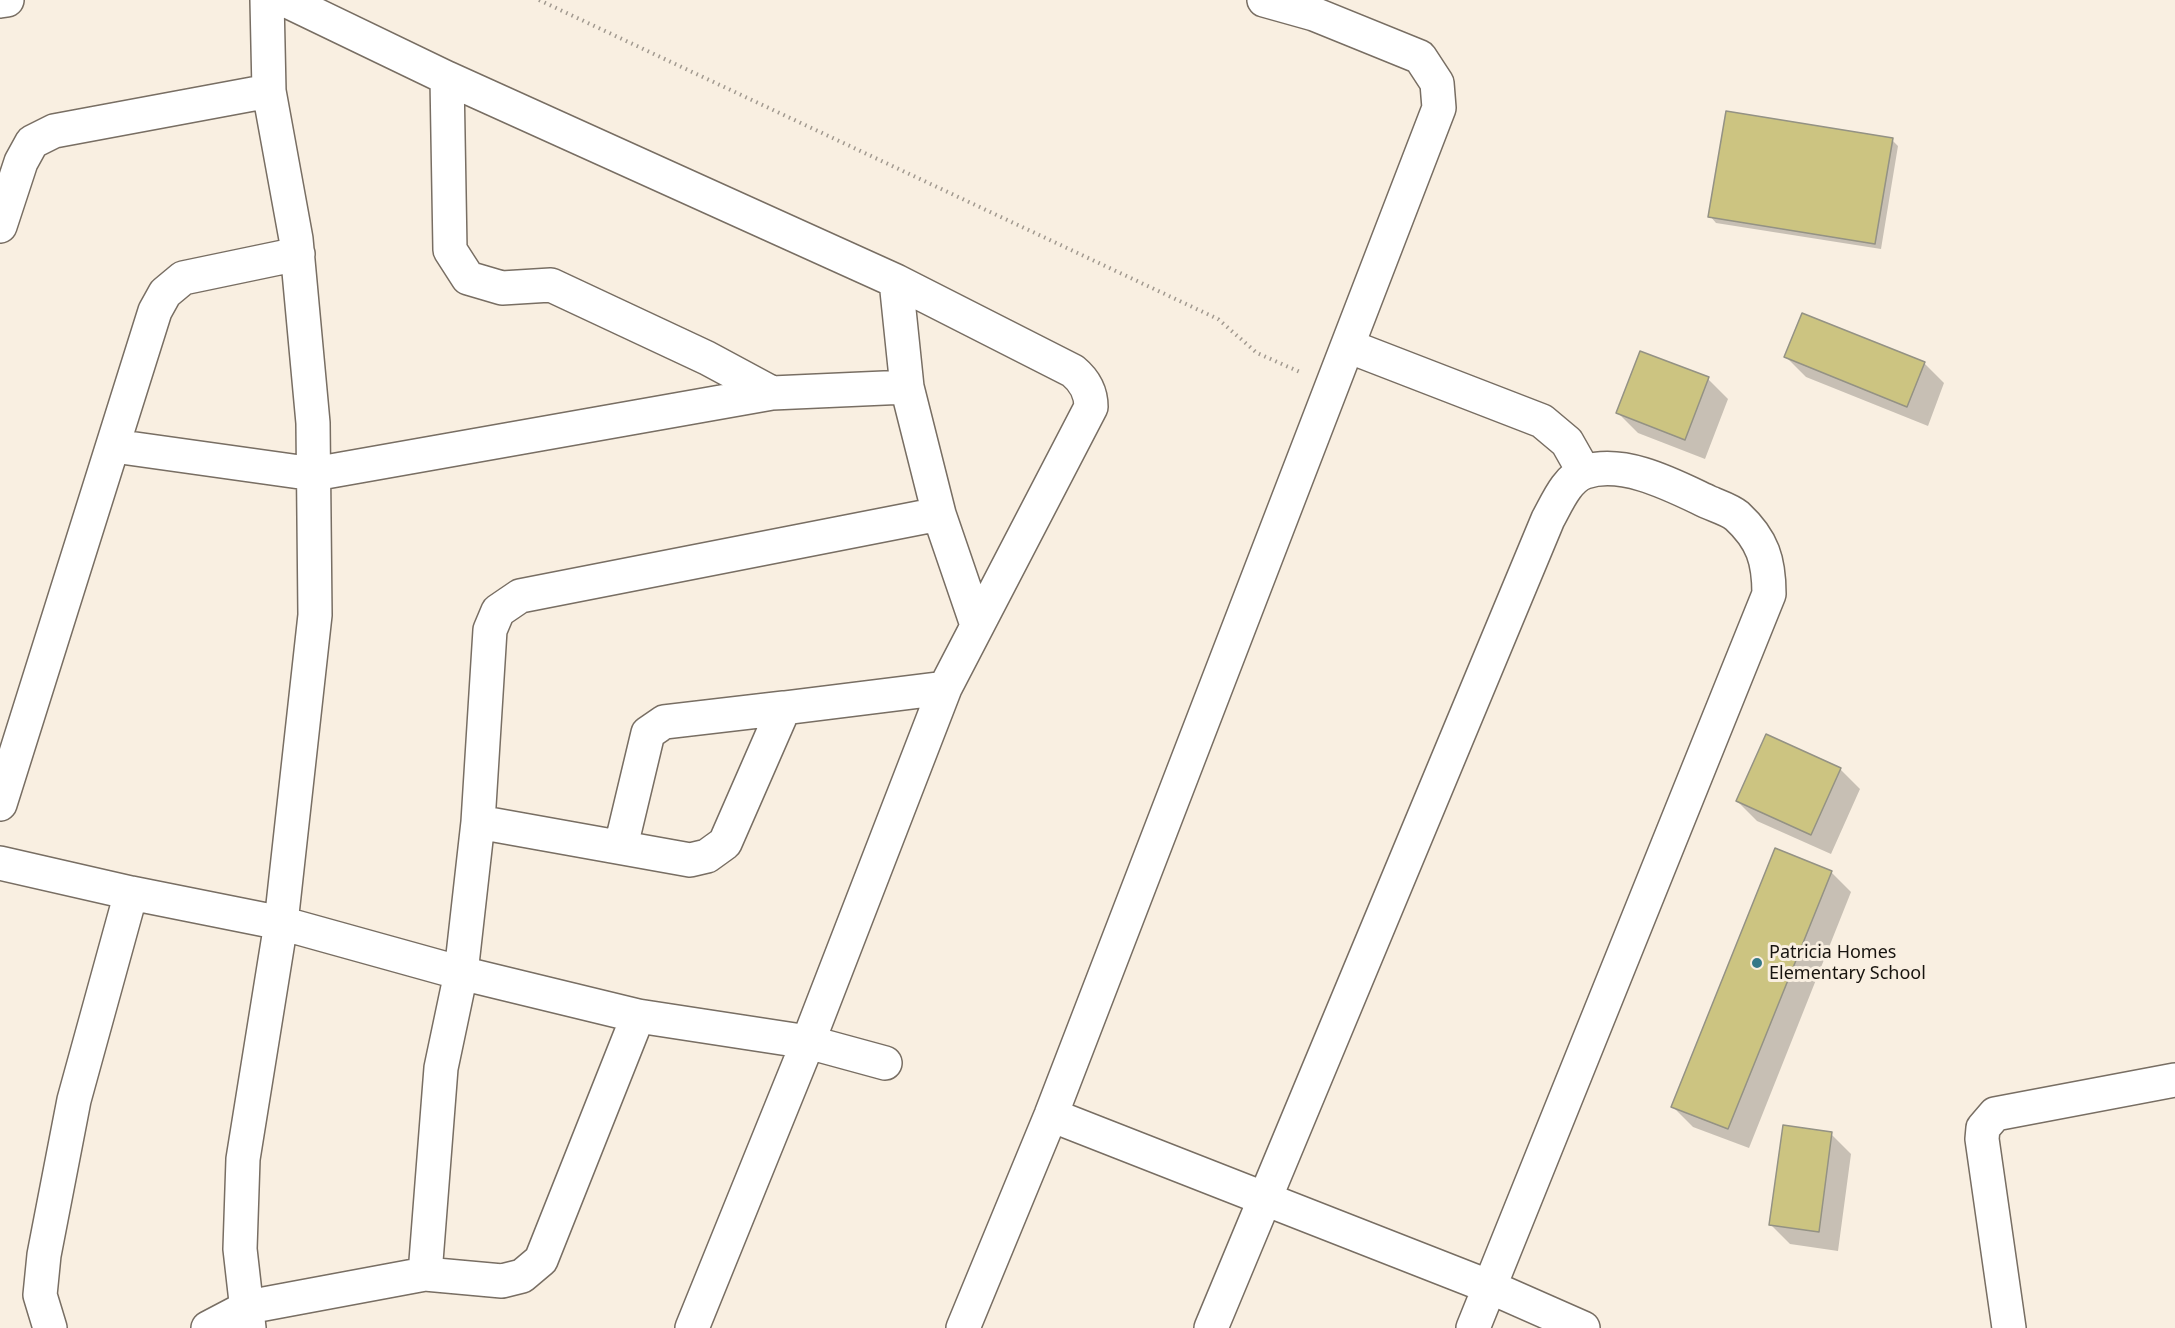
<!DOCTYPE html>
<html>
<head>
<meta charset="utf-8">
<style>
  body { margin:0 }
  canvas { display:block; background:#f9efe1 }
</style>
</head>
<body>
<canvas width="2175" height="1328"></canvas>
<script>
const g = document.querySelector('canvas').getContext('2d');
g.lineJoin = 'round';
function paint(path, color) { g.fillStyle = color; g.fill(path, 'evenodd'); }
function strokePath(path, color, width, dash) { g.strokeStyle = color; g.lineWidth = width; g.lineCap = dash ? 'butt' : 'round'; g.setLineDash(dash || []); g.stroke(path); }
function drawText(font, color, halo, rows, align = 'center') {
  g.font = font + ' "Noto Sans",sans-serif'; g.lineWidth = 6; g.setLineDash([]); g.textBaseline = 'middle'; g.strokeStyle = halo; g.fillStyle = color; for (const [text, x, y, turn = 0] of rows) {
    g.save(); g.translate(x, y); g.rotate((+turn || 0) * Math.PI / 180); g.textAlign = isNaN(turn) ? turn : align; if (halo) g.strokeText(text, 0, 0); g.fillText(text, 0, 0); g.restore();
  }
}
const shadow = new Path2D(`
  M1892 140 1898 146 1881 249 1716 223 1710 216Z
  M1786 357 1924 363 1944 383 1928 426 1806 377Z
  M1708 379 1728 399 1705 459 1638 433 1618 413Z
  M1840 769 1860 789 1831 854 1757 821 1737 801Z
  M1831 872 1851 892 1749 1148 1693 1127 1673 1107Z
  M1831 1134 1851 1154 1838 1251 1790 1244 1770 1224Z`);
const building = new Path2D(`
  M1726 111 1893 138 1875 244 1708 217Z
  M1802 313 1925 362 1907 407 1784 357Z
  M1640 351 1709 377 1685 440 1616 413Z
  M1766 734 1841 768 1811 835 1736 801Z
  M1775 848 1832 871 1728 1129 1671 1107Z
  M1783 1125 1832 1132 1819 1232 1769 1225Z`);
const path = new Path2D(`
  M539 0 1218 319 1257 353 1300 372`);
const minor = new Path2D(`
  M285 0 447 78 896 281 1073 371C1085 381 1091 392 1091 407L945 688 808 1042 692 1328
  M0 1 7 0
  M447 78 450 250 468 278 502 288 551 285 707 358 772 393
  M0 226 21 162 32 142 54 131 269 91
  M896 281 907 387 939 514 977 625
  M1348 346 1542 421 1567 442 1584 472
  M114 446 314 474 772 393 907 387
  M0 804 155 311 165 293 183 278 298 254
  M478 822 690 860 707 856 725 843 784 708 945 688
  M621 846 648 733 664 722 784 708
  M0 863 131 893 281 923 461 973 638 1016 808 1042 885 1063
  M1051 1115 1490 1287 1583 1328
  M425 1274 441 1068 461 973 478 822 490 630 498 611 520 596 939 514
  M50 1328 40 1295 44 1255 74 1100 131 893
  M208 1328 248 1307 425 1274 502 1281 522 1276 541 1260 638 1016
  M249 1328 240 1249 243 1159 281 923 315 615 313 423 296 239 269 91 267 0
  M963 1328 1051 1115 1439 108 1437 83 1420 57 1314 14 1264 0
  M1211 1328 1548 519C1557 503 1567 478 1585 472 1624 459 1674 486 1708 502 1717 506 1730 510 1737 516 1763 540 1769 561 1769 594L1473 1328
  M2009 1328 1982 1139 1983 1128 1995 1114 2175 1080`);
const markers = [
  [1757,963,6,"#347888"]
];
const poiNames = [
  ["Patricia Homes",1769,953],
  ["Elementary School",1769,974]
];
paint(shadow, '#0003');
paint(building, '#ccc481');
strokePath(building, '#949284', 1.5);
strokePath(minor, '#786e63', 36);
strokePath(path, '#a29a90', 4, [1.5, 4.5]);
strokePath(minor, '#fff', 33);
for (const [x, y, r, color] of markers) { const dot = new Path2D(); dot.arc(x, y, r, 0, 2 * Math.PI); g.fillStyle = color; g.fill(dot); strokePath(dot, '#f9efe1', 2); }
drawText('18px', '#18140f', '#f9efe1', poiNames, 'left');
</script>
</body>
</html>
